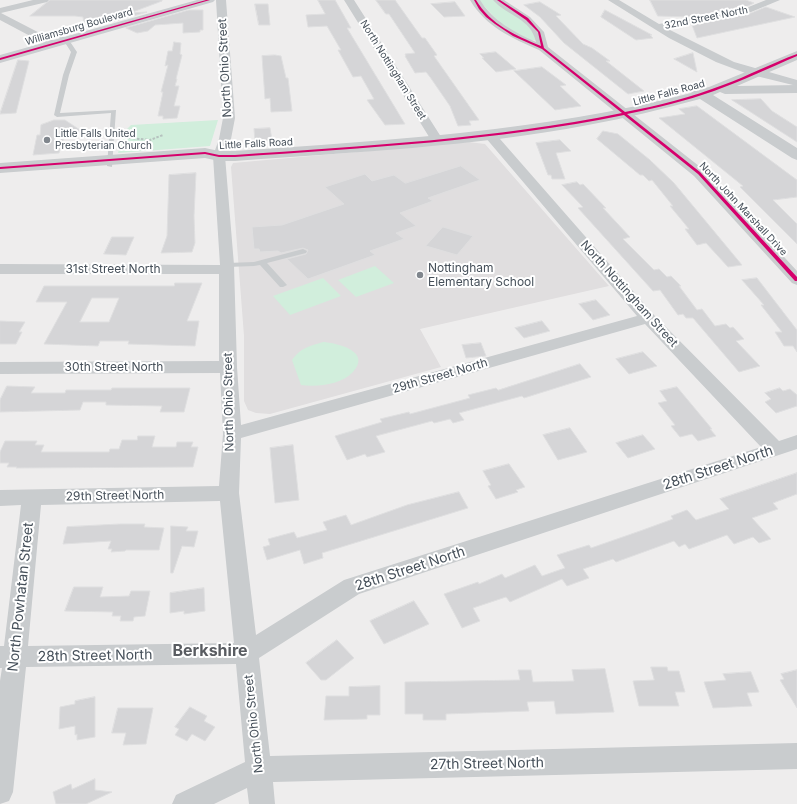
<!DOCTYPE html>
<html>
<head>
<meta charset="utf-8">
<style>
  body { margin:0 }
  canvas { display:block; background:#eeeded }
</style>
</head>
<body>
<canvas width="797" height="804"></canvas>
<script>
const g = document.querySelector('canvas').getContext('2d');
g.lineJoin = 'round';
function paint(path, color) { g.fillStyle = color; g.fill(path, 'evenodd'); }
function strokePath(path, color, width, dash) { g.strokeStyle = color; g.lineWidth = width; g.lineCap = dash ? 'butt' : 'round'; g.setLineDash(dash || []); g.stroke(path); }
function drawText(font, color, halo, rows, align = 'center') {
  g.font = font + ' Inter,sans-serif'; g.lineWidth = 4; g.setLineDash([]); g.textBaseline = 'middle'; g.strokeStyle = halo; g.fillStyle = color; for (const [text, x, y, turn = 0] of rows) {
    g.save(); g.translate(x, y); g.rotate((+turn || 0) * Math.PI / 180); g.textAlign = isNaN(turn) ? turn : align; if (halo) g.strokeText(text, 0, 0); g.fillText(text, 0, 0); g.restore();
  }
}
const education = new Path2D(`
  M469 142 485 144 609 286 420 329 441 367 270 414 256 413 248 410 244 401V336L231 167 233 163Z`);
const green = new Path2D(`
  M479 0H494L525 21 538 40C516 43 492 15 479 0Z
  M218 120 210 146 118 153 124 132 131 125Z
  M375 266 394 283 356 297 338 280Z
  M323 278 341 296 290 315 273 296Z
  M323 342C337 343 372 351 353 372 341 385 317 387 301 385L292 360C300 348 310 346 323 342Z`);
const building = new Path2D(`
  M50 0H162V1L130 13 147 12 115 21 107 16 84 23 83 17 75 16H30Z
  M318 0H335L351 28H347L405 124 385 125 367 100 374 99 361 76 353 77 338 50H341L327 26 308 27 306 15 325 14Z
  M376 0H395L422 38H425L437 55 434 56 479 120 469 121 471 125 458 126 450 106 430 77 426 72 415 73 405 56H406L405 54 415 53 389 14H386Z
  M650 0H746L754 3 746 7 690 17 658 16Z
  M455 2 465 16 444 17 431 4Z
  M540 2 561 15 556 16 583 44 592 48 610 61H606L644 91 628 94 564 43 540 17 524 5Z
  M255 4H268L270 25H259Z
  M766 7 795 17 697 38 692 25 751 13Z
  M189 10H203V30H200V32L183 33V23L155 25 148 31 137 33 126 28Z
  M605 10 652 35H650L653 38 636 40 601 17Z
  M174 42 181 43 180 54 182 55 176 79H177L175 86H179L174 106H180L177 118 163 119V116H158L163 92H161L168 65 165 66 168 51H172Z
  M496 52 516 69 496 72 482 58H484L480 54Z
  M693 53 697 72 674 59Z
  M275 55 281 56 286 78H288L292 111 271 112 270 98 265 99 262 56Z
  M18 60 29 61 16 113 0 114Z
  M542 67 566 85 560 86 581 106 555 110 514 71Z
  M761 99 772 111 797 127V142L732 100Z
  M697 106 797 180V197L773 200 797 224V244L740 187 743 186 659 118 685 114 679 109Z
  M54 120H65L83 132 65 134 59 153 33 155 37 135H40L41 125Z
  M270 128 272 140 255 142 254 129Z
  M603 131 618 134 650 160 674 183 742 265 728 267 706 243 697 245 685 229H689L670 206H673L652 180 649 181 643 175H640L597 139Z
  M560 140 571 151 556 153 565 179H552L551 175H548L536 143Z
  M461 166 480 180 428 198 433 201 400 213 416 226 396 233 404 239 370 251 375 255 308 279 287 259 306 254 308 250 303 248 281 253 278 251 260 252 259 249H254L252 227 282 225 344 204 325 187 365 174 372 181 394 175 405 183Z
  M196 173 194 216 195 243 192 252 161 253 167 236 169 175Z
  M577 182 580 185 583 184 606 208H603L630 237 623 239 654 270 659 269 667 277 671 276 681 286H679L697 310 702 309 715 326 726 324 730 328 733 327 744 339 736 341 760 366 739 372 693 318H686L683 314 678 315 660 290 653 291 578 208 583 207 562 185Z
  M443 227 473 236 457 255 426 246Z
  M112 237H134L126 255 104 254Z
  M757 278 797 330V352L793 346H784L775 332H782L761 305H764L742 280Z
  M175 283H202L187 321H199L195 346 128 344 129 341H100L98 346 44 344 67 302H36L44 286H174ZM92 298H119L109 322H80Z
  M596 300 610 315 593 320 579 304Z
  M0 321 25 322 19 332H22L16 344H0Z
  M542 321 550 331 524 338 515 328Z
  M481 343 486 356 466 358 462 345Z
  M643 352 657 366 629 374 616 359Z
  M580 364 591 377 524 398 522 396 459 413 464 420 453 423 450 419 434 423 432 421 376 436 385 452 367 457 365 454 347 460 335 436 382 422 380 419 409 412 410 414 470 398 468 395 496 388 498 390Z
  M7 386 35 387 31 393H65L66 390H111L112 388H190L184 412H160L162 406 106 405V402H83L80 410 0 412V400Z
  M677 387 712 429H710L716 436 698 441 692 434 680 437 671 426 675 425 658 403 667 401 660 391Z
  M780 388 783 391 790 389 797 395V406L776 413 765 402 771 399 765 393Z
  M570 428 587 452 558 460 543 435Z
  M643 435 655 449 628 458 616 443Z
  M138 436H155L152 447H176L177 442H193L191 447H198L193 467 16 468 17 467H7L9 463H0V452L5 441H37L35 445H44L41 452H109L110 449H119L122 440H137Z
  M293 445 299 500 275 503 270 448Z
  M509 464 525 487 516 490 518 492 496 499 488 486 491 485 483 471Z
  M797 473V494L773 503 778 509 752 518 771 539 759 543 753 537 734 544 727 535 689 549 685 544 679 547 674 541 616 562 613 559 583 569 589 578 567 586 562 579 510 602 506 597 473 608 480 621 462 628 444 594 478 582 479 584 502 574 505 578 535 565 542 576 565 568 557 555 589 545 591 548 640 531 673 519 671 516 687 510 696 520 729 509 720 499Z
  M459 492 468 508 322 553 323 558 304 564 300 550 267 560 263 547 270 545 268 539 294 532 297 538 327 530 323 522 346 515 351 525 407 505Z
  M120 524H145L144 527 164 528 159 550H126L125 551 111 552 112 549H108L111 541 63 544 67 527Z
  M171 526 188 527 186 531H198L194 547 182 546 173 573H171Z
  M74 587H103L100 597 129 596 131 591H150L145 616 134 617 133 621H120L121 616H112L113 612 65 611Z
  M204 588 205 611 184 614V611L170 613V593Z
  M414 601 429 624 384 644 370 621Z
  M337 640 354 658 326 680H321L306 663Z
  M651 667H667L668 671H679L685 692H675L679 706H639L633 681 654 680Z
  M605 669 614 712 556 714 554 701 527 702 529 711 446 714V720H423V714H405V682L520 680 518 670H531L533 682 574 681 572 670Z
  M797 670V708L780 680 784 679 781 674Z
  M751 672 759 692 747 693 752 706 713 708 704 682 726 680 723 674Z
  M380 686V715H367V719L324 720 326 696H349V687Z
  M95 697V737L77 740V734L75 735V726L59 729 60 707 75 704V701Z
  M190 707 207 716 204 721 215 727 205 741 192 734 187 741 175 735 179 729 175 727Z
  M118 708H153L146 744 123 745 126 733H112Z
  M95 779V790L112 792 86 804H56L53 792 71 784 72 789Z`);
const path = new Path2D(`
  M121 137 150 140 163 135`);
const service = new Path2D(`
  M59 36C68 36 72 45 77 52L69 75 60 113 116 110 112 167 107 166 111 113 57 117 54 115 63 75 71 52 64 41 59 38Z
  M303 249 307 251 306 253 267 263 287 285 283 287H280L260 265 254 266 227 267 223 265 227 263 254 262Z`);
const minor = new Path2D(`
  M33 0H49L47 2 1 13 57 42 58 44 57 46H49L0 20V8Z
  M216 0H226L235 118 231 139 225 156 234 265 237 367 241 425 637 316 485 137 483 134 485 131H493L654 315 779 441 797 435V449L359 594 259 658 270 756 797 743V769L273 782 275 804H249L247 788 214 804H172L176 795 245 762 236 664 26 667 13 792 9 801 0 804V681L2 668H0V646H4L21 505 0 506V490L219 486 223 434 220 373 0 374V362L219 361V274H0V264L220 265 213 156 219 139 223 118ZM645 324 761 447 344 580 256 635 239 493 241 438ZM220 501 234 643 28 646 41 505Z
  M344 0H354L443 140 441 143H433L431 140Z
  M470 0H480C493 21 514 32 536 42 531 18 507 16 493 0H504L530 17 544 32 548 47 704 170 797 271V285L792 283 694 176 539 50C512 38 486 27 470 0Z
  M608 0H619L659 24 746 8 766 0H780L751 12 666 28 734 62 797 80V86L748 74 716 62 669 38Z`);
const tertiary = new Path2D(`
  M797 51V60L737 86 797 85V93L725 94 720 92 713 95 797 148V160L792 158 700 99C663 109 626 118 588 125 472 147 353 152 235 161H219L205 158 0 173V163L205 148 219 151H235C388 140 542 132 691 93L689 90 691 87C698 85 702 89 709 87Z`);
const secondary = new Path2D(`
  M197 0H215L213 2 0 63V55Z`);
const cycleway = new Path2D(`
  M206 0H210L0 60V58Z
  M474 0H476C491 25 515 35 541 46L538 32 526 20 497 0H500L528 18 540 32 544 48 625 112C658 106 692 97 723 85 748 76 772 63 797 54V56C769 68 742 81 714 91 686 101 656 108 627 114L700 172 797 277V281H795L698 174 624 115C496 141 365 148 235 157H219L205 154 0 169V167L205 152 219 155H235C364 146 495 139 622 113L542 49 513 36 495 24 486 17 479 9Z`);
const markers = [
  [47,140,4,"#80868d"],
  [420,275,4,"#80868d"]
];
const farStreetnames = [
  ["32nd Street North",706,18,-11],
  ["Williamsburg Boulevard",79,27,-16],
  ["North Nottingham Street",393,70,58],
  ["Little Falls Road",669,93,-15],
  ["Little Falls Road",256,144,-3],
  ["North John Marshall Drive",743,209,47]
];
const farPoinames = [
  ["Little Falls United",55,134],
  ["Presbyterian Church",55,146]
];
const streetNames = [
  ["North Ohio Street",225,68,-93],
  ["31st Street North",113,269],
  ["North Nottingham Street",629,294,48],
  ["30th Street North",114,367],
  ["29th Street North",440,376,-16],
  ["North Ohio Street",229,402,-91],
  ["29th Street North",115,496,-1],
  ["North Ohio Street",254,724,-96]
];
const poiNames = [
  ["Nottingham",428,268],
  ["Elementary School",428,282]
];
const nearStreetnames = [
  ["28th Street North",718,468,-18],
  ["28th Street North",410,569,-18],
  ["North Powhatan Street",21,597,-84],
  ["28th Street North",95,656,-1],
  ["27th Street North",487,764,-1]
];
const nearNeighbourhoodnames = [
  ["Berkshire",210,651]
];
paint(education, '#e0dedf');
paint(green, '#d1eedc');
paint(building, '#d5d5d7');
strokePath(building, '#dfdfe0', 1);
strokePath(path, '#b6c2bf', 2, [2.5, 1.5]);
paint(service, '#c9ccce');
paint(minor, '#c9ccce');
paint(tertiary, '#c9ccce');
paint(secondary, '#cacdd0');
paint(cycleway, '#d6006c');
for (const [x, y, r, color] of markers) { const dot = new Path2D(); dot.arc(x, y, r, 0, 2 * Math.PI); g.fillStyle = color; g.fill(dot); strokePath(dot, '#fff', 1.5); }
drawText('10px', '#454f59', '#fff', farStreetnames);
drawText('10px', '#454f59', '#fff', farPoinames, 'left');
drawText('12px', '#454f59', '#fff', streetNames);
drawText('12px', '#454f59', '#fff', poiNames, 'left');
drawText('14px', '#454f59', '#fff', nearStreetnames);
drawText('bold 16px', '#595c61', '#fff', nearNeighbourhoodnames);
</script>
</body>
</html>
